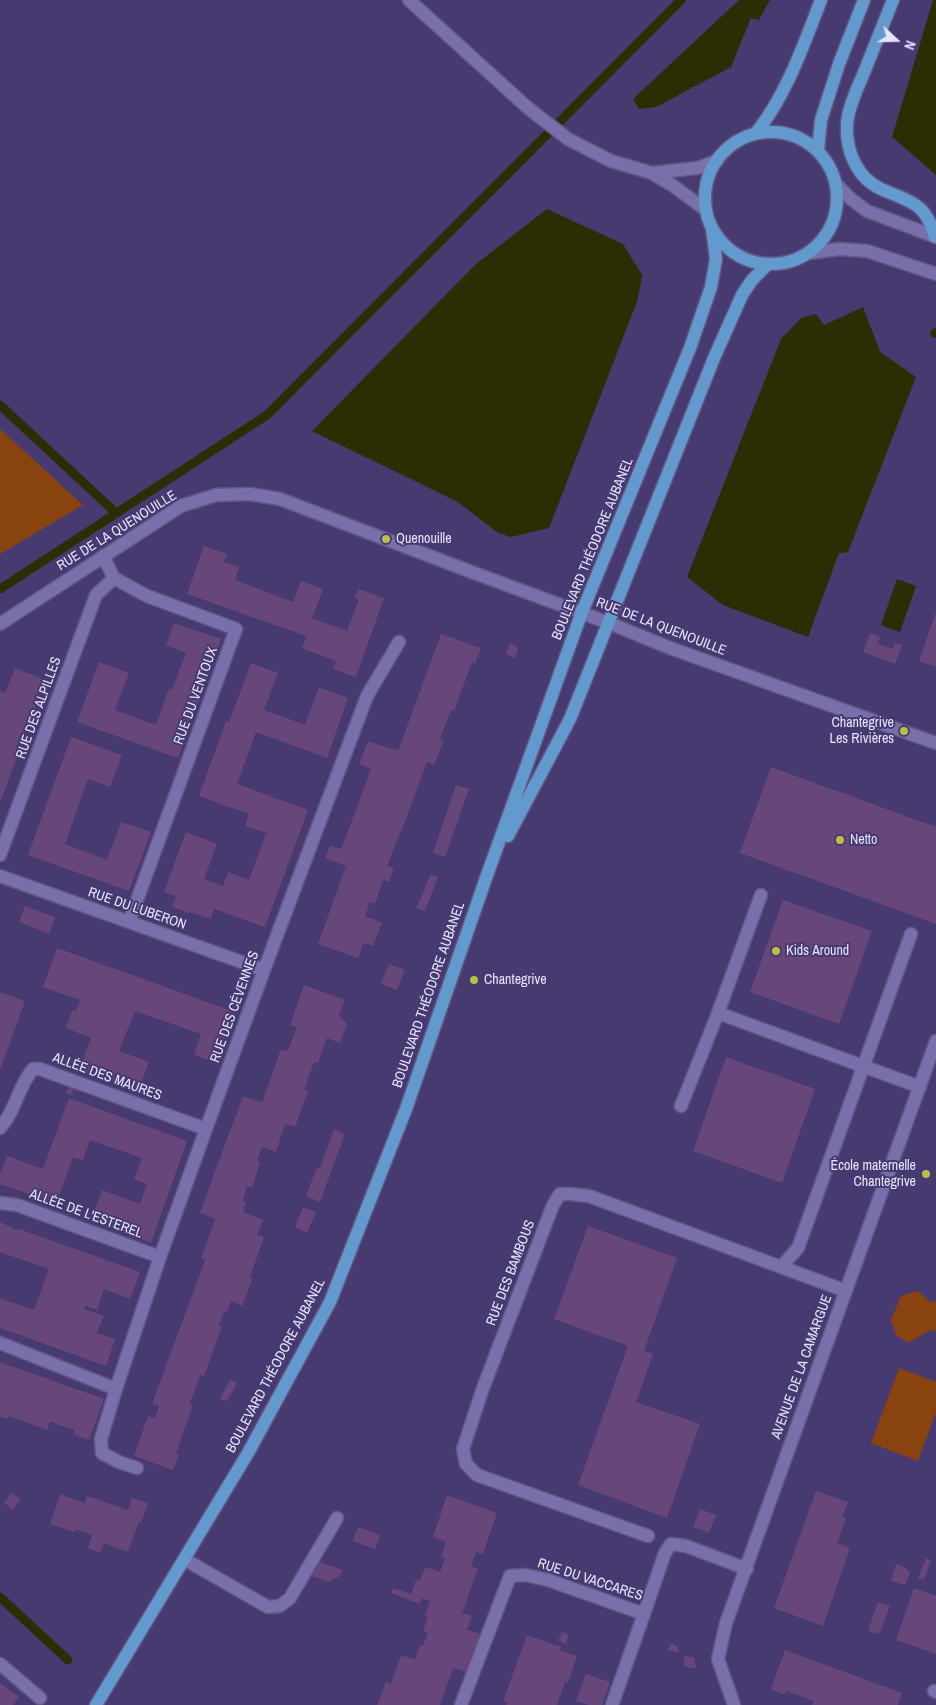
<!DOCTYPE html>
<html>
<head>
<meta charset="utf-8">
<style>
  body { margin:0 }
  #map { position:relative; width:936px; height:1705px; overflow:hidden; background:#463a71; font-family:"Archivo Narrow",sans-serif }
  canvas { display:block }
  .north { position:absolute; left:871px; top:15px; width:50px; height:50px; -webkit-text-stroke:4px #463a71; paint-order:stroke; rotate:111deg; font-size:14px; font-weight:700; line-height:20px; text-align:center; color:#e7e4ff }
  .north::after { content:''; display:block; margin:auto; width:18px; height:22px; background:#e7e4ff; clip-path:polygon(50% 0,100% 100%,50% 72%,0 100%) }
</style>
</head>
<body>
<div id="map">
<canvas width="936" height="1705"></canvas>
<div class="north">N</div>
</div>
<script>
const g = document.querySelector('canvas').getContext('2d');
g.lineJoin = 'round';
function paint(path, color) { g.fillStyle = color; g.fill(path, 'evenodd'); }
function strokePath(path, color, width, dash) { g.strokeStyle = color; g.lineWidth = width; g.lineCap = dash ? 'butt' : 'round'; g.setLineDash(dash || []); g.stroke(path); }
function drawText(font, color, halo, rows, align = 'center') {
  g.font = font + ' "Archivo Narrow",sans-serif'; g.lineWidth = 4; g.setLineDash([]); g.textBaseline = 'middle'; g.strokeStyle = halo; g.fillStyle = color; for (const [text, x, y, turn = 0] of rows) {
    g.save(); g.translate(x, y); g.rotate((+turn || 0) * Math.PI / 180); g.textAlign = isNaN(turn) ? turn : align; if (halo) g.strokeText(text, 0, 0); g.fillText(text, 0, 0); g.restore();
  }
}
const green = new Path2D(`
  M0 429 83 505 0 554Z
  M918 1291 929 1301 936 1302V1331L930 1330 908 1343 896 1335 891 1320 901 1296Z
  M899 1368 936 1382V1412L918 1461 871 1443Z`);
const water = new Path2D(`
  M739 0H770L759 20 751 18 731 67 656 107 639 109 633 99Z
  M933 0H936V175L892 137Z
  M547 209 623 244 642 275 638 299 549 528 511 537 498 533 458 502 312 431 476 264Z
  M863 307 880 352 916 377 848 552 839 553 808 637 723 605 687 577 781 339 801 318 816 314 824 325Z
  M897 579 916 586 900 632 881 625Z`);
const stream = new Path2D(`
  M935 333H936
  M0 405 116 513
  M0 589 267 415 681 0
  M0 1597 68 1660`);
const building = new Path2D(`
  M204 546 227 554 224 562 239 567 235 580 293 602 301 581 323 589 312 618 347 631 359 599 355 598 358 589 384 598 356 677 333 669 336 661 302 648 306 636 187 594Z
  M936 612V667L919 661Z
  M174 623 221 639 178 758 77 722 99 662 129 673 115 710 156 725 169 688 172 690 186 653 166 645Z
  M870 633 880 637 878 644 893 649 895 643 902 645 895 664 863 652Z
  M441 634 481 648 475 664 472 662 454 711 451 710 440 739 444 740 434 765 427 762 402 830H401L387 866 394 868 389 882 383 880 375 904 370 902 365 916 382 923 373 946 363 943 358 958 318 944 346 866 325 858 330 846 341 849 351 823 371 769 359 764 368 741 398 751Z
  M510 643 517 647 518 650 515 658 506 654Z
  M251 663 278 673 264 710 284 717 305 725 319 687 348 698 327 758 256 732 237 784 308 810 265 927 214 909 211 919 190 912 189 913 172 907 176 896 164 892 186 832 217 844 204 879 223 886 228 872 249 880 266 833 245 826 249 814 199 796 226 721 229 722Z
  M15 668 45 680 0 803V691L5 693Z
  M71 737 122 755 110 787 88 779 65 844 107 860 121 822 151 832 129 891 28 855Z
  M771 767 936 827V924L740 853Z
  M456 785 469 789 445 857 433 853Z
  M431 874 438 877 425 911 416 908Z
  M783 900 872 931 839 1024 750 992Z
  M25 906 55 917 49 934 19 922Z
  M57 948 235 1012 216 1063 194 1055 201 1034 135 1011 119 1051 149 1062 138 1092 79 1070 91 1038 66 1028 72 1010 76 1011 80 1000 43 987Z
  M389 964 405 970 397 990 381 984Z
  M304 985 345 1000 339 1015 347 1024 340 1043 327 1038 318 1063 314 1062 304 1090 308 1091 295 1127 285 1124 276 1152 262 1147 257 1161 260 1162 252 1188 247 1186 243 1201 246 1202 243 1212 263 1220 257 1235 264 1237 250 1277 253 1278 242 1306 231 1301 227 1312 224 1311 219 1325 222 1326 204 1376 200 1375 190 1404 193 1405 176 1453 179 1455 173 1470 134 1456 148 1416 155 1418 159 1406 152 1404 205 1260 201 1258 215 1219 200 1213 214 1174 243 1096 262 1103 281 1049 288 1051 297 1027 290 1025Z
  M0 992 25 1001 0 1070Z
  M726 1057 815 1089 782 1183 693 1151Z
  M69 1086 74 1088 71 1096 66 1093Z
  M69 1098 187 1141 151 1243 123 1232V1231L117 1230 91 1220 102 1190 140 1204 147 1184 134 1179 142 1158 90 1140 83 1160 73 1157 56 1204 0 1184V1174L7 1156 43 1169Z
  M334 1129 345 1134 320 1202 306 1196 317 1167 320 1168Z
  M303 1207 316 1212 307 1233 295 1227Z
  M0 1222 17 1230 19 1229 140 1272 130 1299 104 1289 97 1310 86 1306 84 1309 104 1316 97 1333 115 1339 106 1366 0 1328V1298L34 1310 49 1269 0 1252Z
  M588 1226 677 1258 644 1351 653 1354 636 1402 700 1424 667 1518 578 1485 628 1346 554 1319Z
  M0 1362 104 1399 89 1440 73 1434 75 1430 50 1422 47 1430 9 1416 8 1419 0 1417Z
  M230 1380 237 1383 227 1401 220 1399Z
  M816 1491 848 1502 842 1517 846 1518 837 1543 850 1548 823 1626 774 1608Z
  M12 1493 21 1500 12 1510 4 1502Z
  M60 1494 85 1503 87 1496 128 1510 132 1498 148 1503 141 1523 139 1522 128 1552 104 1543 100 1553 88 1548 92 1536 90 1534 76 1529 74 1532 50 1524Z
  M447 1495 497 1513 483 1554 476 1552 471 1566 478 1569 462 1613 472 1616 467 1630 481 1634 467 1672 453 1668 440 1705H377L386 1682 391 1684 401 1655 415 1660 420 1645 423 1646 428 1633 423 1631 428 1617 425 1616 430 1601 422 1598 420 1604 391 1593 393 1588 411 1594 416 1580 420 1581 425 1567 440 1572 445 1558 441 1556 446 1542 433 1537Z
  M700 1509 716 1515 709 1533 693 1527Z
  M358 1527 380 1535 375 1549 353 1541Z
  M926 1558 931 1560 924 1580 918 1578Z
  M320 1562 343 1570 340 1576 328 1582 311 1576Z
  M896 1564 905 1567 910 1573 905 1585 891 1581Z
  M914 1588 936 1596V1654L896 1640Z
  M878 1602 890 1606 879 1634 868 1631Z
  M562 1632 569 1634 566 1644 558 1641Z
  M527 1635 561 1647 560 1650 577 1656 568 1683 565 1682 557 1705H506L507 1702 503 1701Z
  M671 1643 678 1647 679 1653 668 1650Z
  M785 1650 902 1693 898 1705H812L814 1701 786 1691 785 1695 771 1689Z
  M684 1655 694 1658 696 1668H689L684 1665Z
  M586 1674 610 1682 602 1705H589L576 1701Z
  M0 1683 19 1697 13 1705H0Z`);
const lane = new Path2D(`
  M0 1664 40 1698`);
const street = new Path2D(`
  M409 0 528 108 568 139 611 161 652 173 697 168 717 161
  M652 173 672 185 706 210
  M836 184 851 199 867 211 936 237
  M810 253 839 249 867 251 936 274
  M103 556 114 578 147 596 236 629 129 922
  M0 624 181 506 216 495 250 494 280 499 469 571 609 623
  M0 855 96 595 114 578
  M0 876 264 970
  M761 895 718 1013 920 1087
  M681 1106 718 1013
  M0 1128C16 1111 18 1086 33 1069H40L206 1129
  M0 1203 17 1205 160 1257
  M781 1267 798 1248 911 934
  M0 1343 116 1389 160 1257 206 1129 264 970 367 696 399 642
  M116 1389 101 1439 102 1453 119 1462 137 1468
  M648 1536 477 1475 466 1464 463 1449 483 1388 553 1205 560 1194H571L589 1196 846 1291
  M184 1559 268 1607 280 1606 290 1598 337 1518
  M934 1691 936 1692
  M461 1705 510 1576 525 1575 548 1580 644 1614 665 1553 671 1544 686 1546 747 1569
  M612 1705 644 1614
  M734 1705 718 1659 726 1623 936 1041`);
const secondary = new Path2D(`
  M609 623 670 648 936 743`);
const primary = new Path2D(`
  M893 0C883 25 873 50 863 75 857 89 847 110 847 126 846 151 857 178 881 189 911 202 926 203 935 237
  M705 198a66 66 0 1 1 132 0a66 66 0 1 1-132 0Z
  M756 133C787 94 803 46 821 0
  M818 151 821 120 839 64 864 0
  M508 836 570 719 714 358 742 295 752 280 767 265
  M96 1705 248 1453 330 1302 406 1109 486 878 582 612 690 348 711 287 716 259 712 229`);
const markers = [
  [386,539,5,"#bbc044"],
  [904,731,5,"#bbc044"],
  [840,840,5,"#bbc044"],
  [776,951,5,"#bbc044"],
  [474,980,5,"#bbc044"],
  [926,1174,5,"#bbc044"]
];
const streetNames = [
  ["RUE DE LA QUENOUILLE",117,531,-32],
  ["BOULEVARD THÉODORE AUBANEL",593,549,-68],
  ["RUE DE LA QUENOUILLE",661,627,21],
  ["RUE DU VENTOUX",196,696,-70],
  ["RUE DES ALPILLES",39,708,-70],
  ["RUE DU LUBERON",137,909,19],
  ["BOULEVARD THÉODORE AUBANEL",429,995,-71],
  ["RUE DES CÉVENNES",235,1007,-70],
  ["ALLÉE DES MAURES",107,1077,20],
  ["ALLÉE DE L'ESTEREL",86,1214,20],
  ["RUE DES BAMBOUS",511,1273,-69],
  ["BOULEVARD THÉODORE AUBANEL",276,1366,-62],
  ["AVENUE DE LA CAMARGUE",802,1367,-70],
  ["RUE DU VACCARES",590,1580,18]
];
const poiNames = [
  ["Quenouille",396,539],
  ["Chantegrive",894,723,"right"],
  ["Les Rivières",894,739,"right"],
  ["Netto",850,840],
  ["Kids Around",786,951],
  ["Chantegrive",484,980],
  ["École maternelle",916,1166,"right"],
  ["Chantegrive",916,1182,"right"]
];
paint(green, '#89430f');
paint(water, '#2c2d03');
strokePath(stream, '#2c2d03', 9);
paint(building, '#67467b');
strokePath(lane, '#615684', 15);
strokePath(street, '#615684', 15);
strokePath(secondary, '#615684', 15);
strokePath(primary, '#615684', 15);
strokePath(lane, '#796fab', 12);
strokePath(street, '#796fab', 12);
strokePath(secondary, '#796fab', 12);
strokePath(primary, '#629ace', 12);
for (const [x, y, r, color] of markers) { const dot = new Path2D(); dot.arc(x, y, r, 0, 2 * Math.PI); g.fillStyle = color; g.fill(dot); strokePath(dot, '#463a71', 2); }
drawText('14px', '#e7e4ff', '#463a71', streetNames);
drawText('14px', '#e7e4ff', '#463a71', poiNames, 'left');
</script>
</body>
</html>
